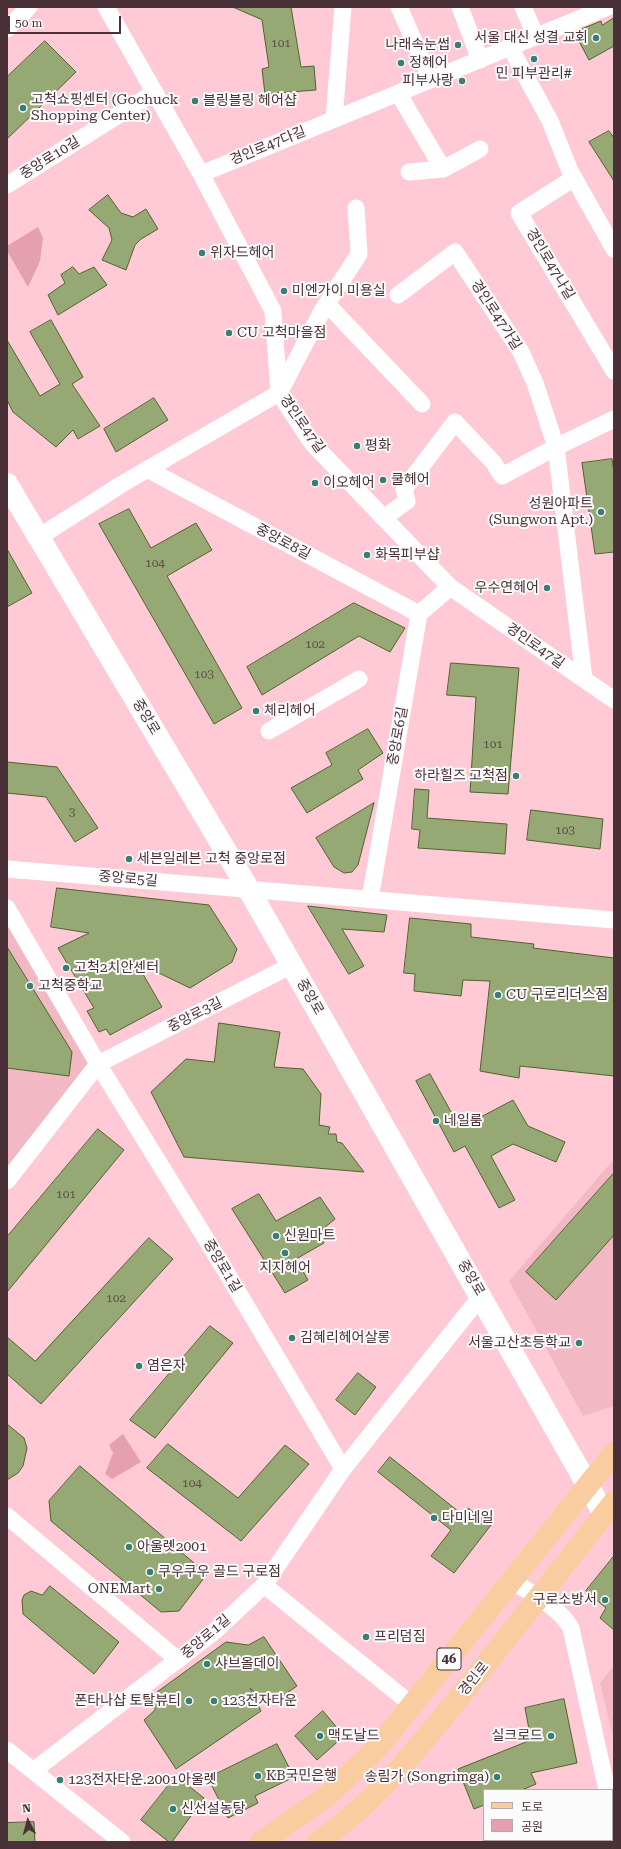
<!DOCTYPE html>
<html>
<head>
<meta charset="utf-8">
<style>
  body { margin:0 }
  #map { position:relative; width:621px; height:1849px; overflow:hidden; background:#ffcad5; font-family:"Roboto Serif","Noto Sans KR",serif }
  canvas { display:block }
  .frame { position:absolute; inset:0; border:8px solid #4a3137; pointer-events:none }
  .legend { position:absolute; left:483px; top:1789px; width:130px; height:52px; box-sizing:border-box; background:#fbfbfb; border:1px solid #b4aaad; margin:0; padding:5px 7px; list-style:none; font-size:12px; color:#4a3137 }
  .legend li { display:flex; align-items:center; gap:8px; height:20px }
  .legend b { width:20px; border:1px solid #b4aaad }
  .north { position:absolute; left:8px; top:1801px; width:40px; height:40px; -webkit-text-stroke:3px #fbfbfb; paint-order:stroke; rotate:354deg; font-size:11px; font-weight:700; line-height:16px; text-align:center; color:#4a3137 }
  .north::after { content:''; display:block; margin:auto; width:14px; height:18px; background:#4a3137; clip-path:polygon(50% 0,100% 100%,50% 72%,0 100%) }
  .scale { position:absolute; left:8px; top:16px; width:113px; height:18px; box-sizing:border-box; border:2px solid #4a3137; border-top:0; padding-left:5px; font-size:12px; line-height:14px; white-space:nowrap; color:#4a3137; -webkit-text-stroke:3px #fbfbfb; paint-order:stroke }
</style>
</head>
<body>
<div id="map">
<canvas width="621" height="1849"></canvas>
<div class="frame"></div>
<ul class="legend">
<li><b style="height:5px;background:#f9cda0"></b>도로</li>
<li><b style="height:11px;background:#e4a0af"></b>공원</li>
</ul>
<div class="north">N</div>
<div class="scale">50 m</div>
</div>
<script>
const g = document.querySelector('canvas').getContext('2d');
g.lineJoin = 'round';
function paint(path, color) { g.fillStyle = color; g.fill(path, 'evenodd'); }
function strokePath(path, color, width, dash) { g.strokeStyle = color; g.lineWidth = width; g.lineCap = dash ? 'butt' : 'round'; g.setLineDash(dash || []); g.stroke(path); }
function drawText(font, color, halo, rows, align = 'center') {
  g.font = font + ' "Roboto Serif","Noto Sans KR",serif'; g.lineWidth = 4; g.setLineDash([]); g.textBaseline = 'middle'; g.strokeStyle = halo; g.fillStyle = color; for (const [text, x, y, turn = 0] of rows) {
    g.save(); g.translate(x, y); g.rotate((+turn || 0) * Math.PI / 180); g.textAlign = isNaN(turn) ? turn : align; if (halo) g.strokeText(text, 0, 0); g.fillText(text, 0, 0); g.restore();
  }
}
const built = new Path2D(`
  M7 908 98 1064 7 1181Z
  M614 1159V1406L583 1416 509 1281Z
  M614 1666V1741L600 1683Z`);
const green = new Path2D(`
  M38 227 43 238 40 261 28 287 7 251V246Z
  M123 1434 141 1462 112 1479 105 1474 113 1453 109 1445Z`);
const building = new Path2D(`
  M233 7H291L301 67 314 66 316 90 265 94 262 69 269 67 262 20Z
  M614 18V46L589 60 574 32 601 21 602 25Z
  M45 41 76 72 7 139V77Z
  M609 131 614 138V181L589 142Z
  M108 195 121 213 133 217 146 209 158 229 141 239 135 245 126 270 102 260 112 240 109 228 89 210Z
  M73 267 79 274 94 267 107 285 58 315 48 295 65 283 61 275Z
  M51 320 83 377 72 384 100 426 78 439 73 430 56 447 13 412 7 400V340L40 396 60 384 30 332Z
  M154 398 168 420 116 452 104 429Z
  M612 459 614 472V552L595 554 582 463Z
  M129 509 151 548 196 523 212 550 167 576 242 708 214 724 99 524Z
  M7 549 32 593 7 607Z
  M354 603 405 628 390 652 359 636 262 695 247 667Z
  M451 663 519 668 508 794 470 792 476 697 447 695Z
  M368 729 383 753 358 770 363 779 307 813 291 788 332 765 326 753Z
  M7 762 57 767 98 828 75 842 46 797 7 793Z
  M415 789 429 790 427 818 507 824 505 854 418 848 420 830 412 829Z
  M374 803 358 865 352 872 344 873 334 867 316 838Z
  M531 810 603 819 600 849 527 840Z
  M57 888 209 905 237 949 232 962 190 988 136 962 162 1007 110 1035 106 1029 99 1032 87 1011 94 1008 58 948 89 933 51 927Z
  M308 906 387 915 384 932 342 929 364 966 349 974Z
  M410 918 471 924V937L534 944 533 948 614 958V1076L520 1066 519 1078 480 1071 490 981 463 980 461 996 414 991 415 974 404 973Z
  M7 947 72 1052 69 1076 7 1068Z
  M219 1023 280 1032 274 1067 303 1069 321 1094 319 1125 330 1127 328 1134H336L337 1142 342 1143 364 1172 184 1157 151 1092 186 1059 214 1062Z
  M430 1074 460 1128 513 1100 528 1126 565 1142 556 1162 513 1144 491 1156 515 1200 499 1208 465 1146 454 1152 416 1081Z
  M98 1129 124 1150 7 1292V1237Z
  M614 1173V1235L556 1300 526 1272Z
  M259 1194 276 1221 320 1197 335 1219 318 1233 324 1243 296 1259 308 1280 285 1293 232 1209Z
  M149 1238 173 1259 41 1404 7 1374V1337L35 1361Z
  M210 1326 233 1343 155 1438 130 1420Z
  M358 1373 376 1387 355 1415 336 1400Z
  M7 1424 24 1438 27 1448 23 1466 18 1473 7 1480Z
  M168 1444 238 1498 285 1445 309 1464 241 1541 147 1468Z
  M390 1457 463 1515 468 1508 491 1525 454 1573 431 1556 451 1530 378 1472Z
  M80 1466 207 1574 179 1611 161 1612 51 1521 49 1501Z
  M614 1556V1630L600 1618 606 1608 586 1591Z
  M50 1586 119 1642 94 1674 23 1614 22 1600 24 1595 31 1591 42 1595Z
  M264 1637 297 1686 268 1706 250 1688 261 1711 176 1769 144 1720 155 1710 154 1699 157 1692 226 1642 248 1645Z
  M564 1699 577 1763 531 1773 536 1784 522 1790H484V1805L474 1809 458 1769 531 1740 525 1708Z
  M323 1711 344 1736 317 1760 295 1736Z
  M277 1744 294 1777 255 1796 258 1803 228 1818 208 1778Z
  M176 1776 204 1798 172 1842H169L141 1820Z
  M34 1822 35 1842H7V1823Z`);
const minor = new Path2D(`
  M106 7 201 174 273 311 279 393 312 443 450 587 614 700
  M399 7 431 80
  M460 7 480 60
  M523 7 536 37
  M7 29 29 7
  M510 47 550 121 570 171 614 249
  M398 93 443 169
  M334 119 343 7
  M409 172 443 169 480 149
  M201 174 608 7
  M574 178 519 213 614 371
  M7 185 155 92
  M398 295 455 252 521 352 535 383 556 447 584 679
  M327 304 422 404
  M147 469 419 614
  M384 518 407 501 404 489 455 422 493 462 502 476 556 447 614 419
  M39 537 122 484 279 393 322 311 359 254 356 208
  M269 731 359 679
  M7 869 614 920
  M370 899 419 614 450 587
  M7 908 98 1064 222 1265 343 1469
  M7 1181 98 1064 292 965
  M7 1516 178 1660
  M512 1581C532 1594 558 1606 571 1628L607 1790
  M264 1585 412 1705
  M7 1750 122 1842
  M33 1771 215 1631 264 1585 343 1469 481 1296
  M612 1808 614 1815`);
const secondary = new Path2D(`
  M7 484 249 890 604 1514`);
const primary = new Path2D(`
  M261 1842 327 1796 380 1745 614 1453
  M318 1842C375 1803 418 1748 461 1695 513 1631 563 1566 614 1502`);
const markers = [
  [596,38,4,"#387e75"],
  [458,45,4,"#387e75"],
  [534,59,4,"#387e75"],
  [401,63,4,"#387e75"],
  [462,81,4,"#387e75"],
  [195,101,4,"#387e75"],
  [23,108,4,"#387e75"],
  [202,253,4,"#387e75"],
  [284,291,4,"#387e75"],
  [229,333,4,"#387e75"],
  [357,446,4,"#387e75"],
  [383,480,4,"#387e75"],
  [315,483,4,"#387e75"],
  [601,512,4,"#387e75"],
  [367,555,4,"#387e75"],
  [547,588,4,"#387e75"],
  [256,711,4,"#387e75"],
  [516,776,4,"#387e75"],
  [129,859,4,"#387e75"],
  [66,968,4,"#387e75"],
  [30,986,4,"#387e75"],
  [498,995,4,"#387e75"],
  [436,1121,4,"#387e75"],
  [276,1236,4,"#387e75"],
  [285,1253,4,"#387e75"],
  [292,1338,4,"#387e75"],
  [579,1343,4,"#387e75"],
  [139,1366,4,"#387e75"],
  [434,1518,4,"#387e75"],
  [129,1547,4,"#387e75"],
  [150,1572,4,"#387e75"],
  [159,1589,4,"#387e75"],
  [605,1600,4,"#387e75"],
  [366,1637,4,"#387e75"],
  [207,1664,4,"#387e75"],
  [189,1701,4,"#387e75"],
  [214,1701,4,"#387e75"],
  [320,1736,4,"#387e75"],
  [551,1736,4,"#387e75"],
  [258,1776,4,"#387e75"],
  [497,1777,4,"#387e75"],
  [60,1780,4,"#387e75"],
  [173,1809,4,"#387e75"]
];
const numberNames = [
  ["101",281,43],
  ["104",155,563],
  ["102",315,644],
  ["103",204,674],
  ["101",493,744],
  ["3",72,812],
  ["103",565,830],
  ["101",66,1194],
  ["102",116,1298],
  ["104",192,1483]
];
const shields = [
  [449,1659,24]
];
const shieldNames = [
  ["46",449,1659]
];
const poiNames = [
  ["서울 대신 성결 교회",588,38,"right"],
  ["나래속눈썹",450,45,"right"],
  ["정헤어",409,63],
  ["민 피부관리#",534,74,"center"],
  ["피부사랑",454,81,"right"],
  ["고척쇼핑센터 (Gochuck",31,100],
  ["Shopping Center)",31,116],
  ["블링블링 헤어샵",203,101],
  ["위자드헤어",210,253],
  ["미엔가이 미용실",292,291],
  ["CU 고척마을점",237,333],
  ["평화",365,446],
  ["쿨헤어",391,480],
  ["이오헤어",323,483],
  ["성원아파트",593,504,"right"],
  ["(Sungwon Apt.)",593,520,"right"],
  ["화목피부샵",375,555],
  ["우수연헤어",539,588,"right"],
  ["체리헤어",264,711],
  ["하라힐즈 고척점",508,776,"right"],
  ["세븐일레븐 고척 중앙로점",137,859],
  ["고척2치안센터",74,968],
  ["고척중학교",38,986],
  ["CU 구로리더스점",506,995],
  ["네일룸",444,1121],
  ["신원마트",284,1236],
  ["지지헤어",285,1268,"center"],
  ["김혜리헤어살롱",300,1338],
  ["서울고산초등학교",571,1343,"right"],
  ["염은자",147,1366],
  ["다미네일",442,1518],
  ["아울렛2001",137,1547],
  ["쿠우쿠우 골드 구로점",158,1572],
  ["ONEMart",151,1589,"right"],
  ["구로소방서",597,1600,"right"],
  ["프리덤짐",374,1637],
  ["샤브올데이",215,1664],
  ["폰타나샵 토탈뷰티",181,1701,"right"],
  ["123전자타운",222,1701],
  ["맥도날드",328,1736],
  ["실크로드",543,1736,"right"],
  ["KB국민은행",266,1776],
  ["송림가 (Songrimga)",489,1777,"right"],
  ["123전자타운.2001아울렛",68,1780],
  ["신선설농탕",181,1809]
];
const streetNames = [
  ["경인로47다길",268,146,-22],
  ["중앙로10길",50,158,-32],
  ["경인로47나길",550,264,59],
  ["경인로47가길",496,315,57],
  ["경인로47길",302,424,55],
  ["중앙로8길",283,542,28],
  ["경인로47길",535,646,35],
  ["중앙로",146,717,59],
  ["중앙로6길",398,736,-80],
  ["중앙로5길",128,879,5],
  ["중앙로",310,997,60],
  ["중앙로3길",195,1015,-27],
  ["중앙로1길",222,1266,59],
  ["중앙로",471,1278,60],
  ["중앙로1길",206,1637,-40],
  ["경인로",474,1679,-51]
];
paint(built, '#f2b9c5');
paint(green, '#e4a0af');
paint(building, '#96a974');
strokePath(building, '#51612f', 1);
strokePath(minor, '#fff', 17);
strokePath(secondary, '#fff', 22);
strokePath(primary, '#f9cda0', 22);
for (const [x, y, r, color] of markers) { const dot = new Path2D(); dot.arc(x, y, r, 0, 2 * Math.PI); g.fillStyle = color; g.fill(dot); strokePath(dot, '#fbfbfb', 1.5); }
drawText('12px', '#5d4f46', null, numberNames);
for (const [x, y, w] of shields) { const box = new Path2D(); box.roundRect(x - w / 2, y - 11, w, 22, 3); g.fillStyle = '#fbfbfb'; g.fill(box); strokePath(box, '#4a3137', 1); }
drawText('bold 13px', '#4a3137', null, shieldNames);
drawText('14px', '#4a3137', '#fbfbfb', poiNames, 'left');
drawText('14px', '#4a3137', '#fbfbfb', streetNames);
</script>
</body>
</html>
